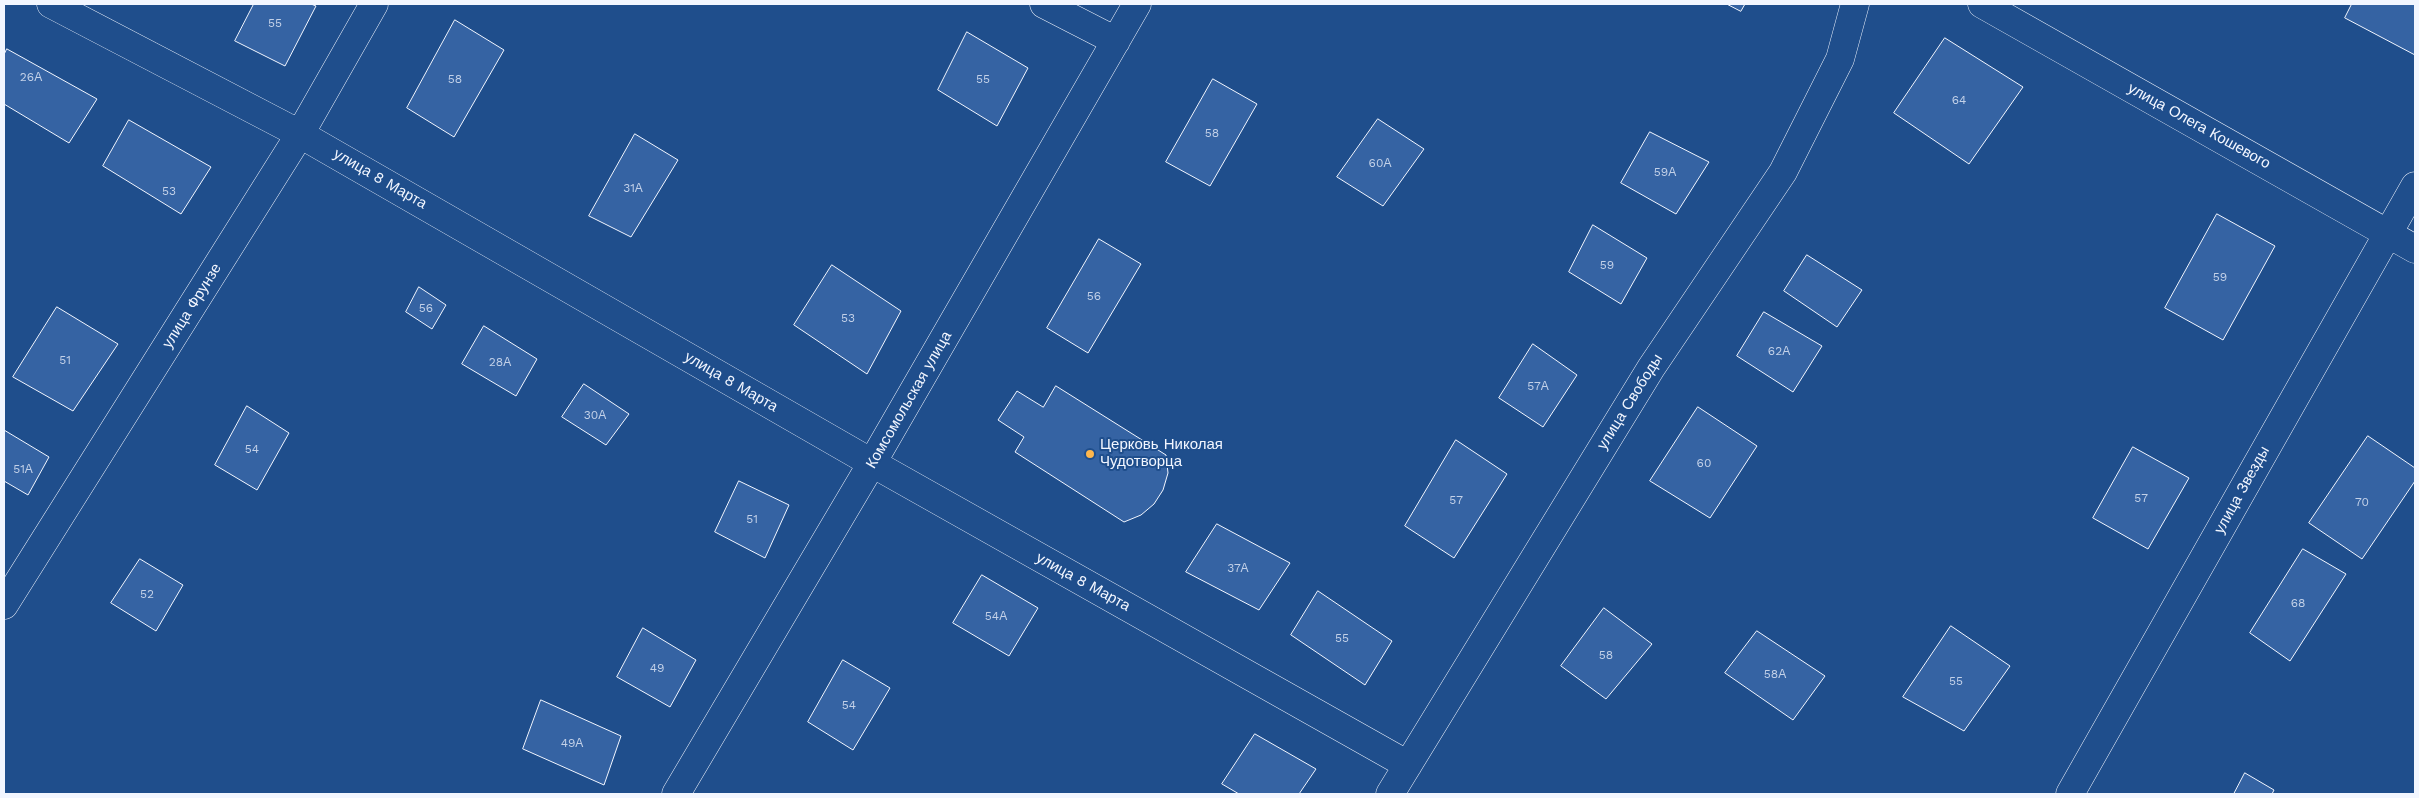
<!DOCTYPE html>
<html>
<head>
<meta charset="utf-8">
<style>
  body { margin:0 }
  #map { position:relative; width:2419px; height:798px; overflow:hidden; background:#1f4e8c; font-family:"Work Sans",sans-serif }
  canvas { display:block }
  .frame { position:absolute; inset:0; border:5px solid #f2f6ff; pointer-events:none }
</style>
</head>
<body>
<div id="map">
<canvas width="2419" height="798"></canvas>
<div class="frame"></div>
</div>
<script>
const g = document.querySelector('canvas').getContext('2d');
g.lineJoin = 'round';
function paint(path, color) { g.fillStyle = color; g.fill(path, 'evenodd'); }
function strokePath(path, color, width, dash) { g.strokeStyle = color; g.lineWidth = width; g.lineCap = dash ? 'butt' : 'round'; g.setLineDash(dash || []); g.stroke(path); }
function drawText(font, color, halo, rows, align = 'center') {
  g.font = font + ' "Work Sans",sans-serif'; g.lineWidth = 4; g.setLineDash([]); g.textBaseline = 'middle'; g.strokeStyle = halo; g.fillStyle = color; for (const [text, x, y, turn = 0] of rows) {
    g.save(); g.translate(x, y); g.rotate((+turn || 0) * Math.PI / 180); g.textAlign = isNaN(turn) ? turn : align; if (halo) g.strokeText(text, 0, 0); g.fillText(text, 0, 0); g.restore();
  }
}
const building = new Path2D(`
  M254 4H311L316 6 285 66 235 41Z
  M1727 4H1745L1741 11Z
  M2352 4H2415V55L2345 18Z
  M455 20 504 50 454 137 407 108Z
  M967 32 1028 68 997 126 938 90Z
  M1945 38 2023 87 1969 164 1894 113Z
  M7 49 97 99 69 143 4 104V55Z
  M1213 79 1257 104 1210 186 1166 162Z
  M1378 119 1424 149 1383 206 1337 177Z
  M129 120 211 167 181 214 103 166Z
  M1650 132 1709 162 1676 214 1621 183Z
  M635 134 678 160 631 237 589 216Z
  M2217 214 2275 246 2223 340 2165 308Z
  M1593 225 1647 258 1621 304 1569 272Z
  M1099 239 1141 264 1088 353 1047 328Z
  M1807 255 1862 290 1837 327 1784 291Z
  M832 265 901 311 867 374 794 325Z
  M419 287 446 305 432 329 406 312Z
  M57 307 118 344 73 411 13 377Z
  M1764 312 1822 346 1793 392 1737 356Z
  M484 326 537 359 516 396 462 364Z
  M1533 344 1577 375 1543 427 1499 398Z
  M584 384 629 414 606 445 562 417Z
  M1056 386 1166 455 1168 473 1163 490 1154 504 1141 515 1124 522 1015 452 1024 437 998 420 1017 391 1043 407Z
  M247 406 289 433 257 490 215 465Z
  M1698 407 1757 446 1710 518 1650 481Z
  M4 430 49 457 28 495 4 481Z
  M2368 436 2415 468V481L2362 559 2309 523Z
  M1456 440 1507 474 1454 558 1405 526Z
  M2133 447 2189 478 2148 549 2093 518Z
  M739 481 789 505 765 558 715 532Z
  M1217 524 1290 563 1259 610 1186 572Z
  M2303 549 2346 574 2290 661 2250 633Z
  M140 559 183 585 156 631 111 603Z
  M982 575 1038 608 1009 656 953 623Z
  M1318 591 1392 641 1365 685 1291 635Z
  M1604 608 1652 644 1606 699 1561 666Z
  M1951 626 2010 666 1964 731 1903 697Z
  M643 628 696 660 670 707 617 677Z
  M1757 631 1825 676 1793 720 1725 673Z
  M843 660 890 688 853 750 808 722Z
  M541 700 621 736 604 785 523 749Z
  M1255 734 1316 769 1299 794H1239L1222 784Z
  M2245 773 2274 790 2272 794H2234Z`);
const minor = new Path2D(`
  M51 4 300 134 872 463 1408 765
  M1044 4 1116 41
  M1982 4 2415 249
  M4 605 300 134 374 4
  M676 794 872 463 1137 4
  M1390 794 1651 368 1783 172 1840 59 1855 4
  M2070 794 2415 186`);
const markers = [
  [1090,454,5,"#ffb74d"]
];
const numberNames = [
  ["55",275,23],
  ["26А",31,77],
  ["58",455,79],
  ["55",983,79],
  ["64",1959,100],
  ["58",1212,133],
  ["60А",1380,163],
  ["59А",1665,172],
  ["31А",633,188],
  ["53",169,191],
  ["59",1607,265],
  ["59",2220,277],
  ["56",1094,296],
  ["56",426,308],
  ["53",848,318],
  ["62А",1779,351],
  ["51",65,360],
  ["28А",500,362],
  ["57А",1538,386],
  ["30А",595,415],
  ["54",252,449],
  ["60",1704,463],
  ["51А",23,469],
  ["57",2141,498],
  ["57",1456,500],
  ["70",2362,502],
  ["51",752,519],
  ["37А",1238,568],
  ["52",147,594],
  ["68",2298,603],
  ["54А",996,616],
  ["55",1342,638],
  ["58",1606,655],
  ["49",657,668],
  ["58А",1775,674],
  ["55",1956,681],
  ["54",849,705],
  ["49А",572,743]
];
const streetNames = [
  ["улица Олега Кошевого",2199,126,29],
  ["улица 8 Марта",380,179,30],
  ["улица Фрунзе",192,306,-58],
  ["улица 8 Марта",731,382,30],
  ["Комсомольская улица",909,400,-60],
  ["улица Свободы",1630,402,-58],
  ["улица Звезды",2242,490,-61],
  ["улица 8 Марта",1083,582,29]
];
const poiNames = [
  ["Церковь Николая",1100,445],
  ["Чудотворца",1100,462]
];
paint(building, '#3563a3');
strokePath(building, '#f2f6ff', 1);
strokePath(minor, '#f2f6ff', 29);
strokePath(minor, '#1f4e8c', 28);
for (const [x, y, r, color] of markers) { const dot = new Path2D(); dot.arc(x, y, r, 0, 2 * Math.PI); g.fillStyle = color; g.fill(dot); strokePath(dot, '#1f4e8c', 2); }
drawText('12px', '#c3d1e8', null, numberNames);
drawText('15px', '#f2f6ff', '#1f4e8c', streetNames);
drawText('15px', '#f2f6ff', '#1f4e8c', poiNames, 'left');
</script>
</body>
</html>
